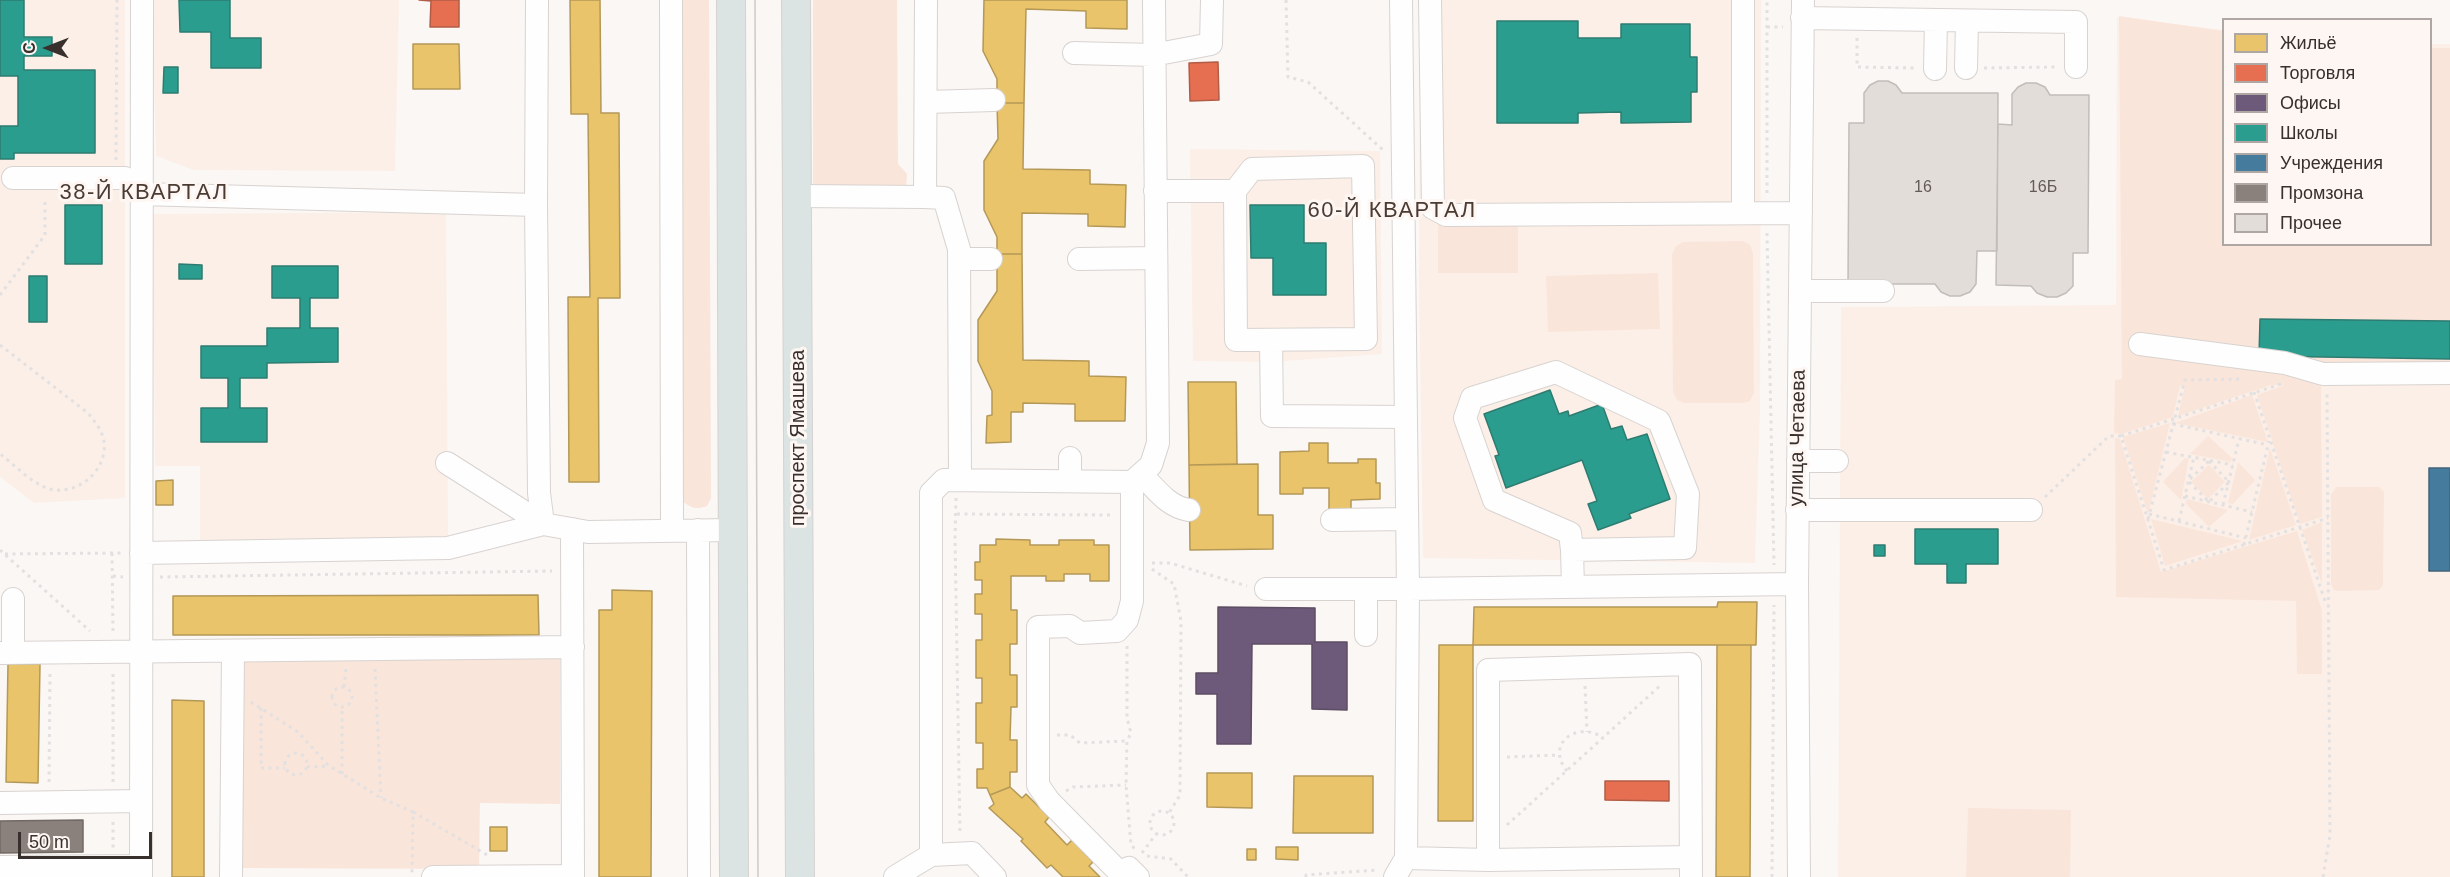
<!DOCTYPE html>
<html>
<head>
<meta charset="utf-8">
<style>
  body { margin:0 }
  #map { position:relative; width:2450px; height:877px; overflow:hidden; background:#fbf7f5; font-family:Helvetica,sans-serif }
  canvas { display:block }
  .legend { position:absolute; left:2222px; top:18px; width:210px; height:228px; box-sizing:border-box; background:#fef6f2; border:2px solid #aea7a3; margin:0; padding:8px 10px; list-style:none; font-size:18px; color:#37302c }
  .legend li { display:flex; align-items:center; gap:12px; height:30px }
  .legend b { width:30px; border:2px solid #aea7a3 }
  .north { position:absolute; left:18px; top:18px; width:60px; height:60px; -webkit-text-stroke:4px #fef6f2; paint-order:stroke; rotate:270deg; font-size:16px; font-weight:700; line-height:24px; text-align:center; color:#37302c }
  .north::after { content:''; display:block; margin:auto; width:21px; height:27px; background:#37302c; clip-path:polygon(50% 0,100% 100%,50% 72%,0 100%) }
  .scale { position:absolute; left:18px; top:832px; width:134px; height:27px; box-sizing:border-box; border:3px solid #37302c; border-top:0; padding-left:8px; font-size:18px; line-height:21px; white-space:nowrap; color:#37302c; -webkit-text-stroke:4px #fef6f2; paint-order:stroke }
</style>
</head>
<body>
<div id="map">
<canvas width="2450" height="877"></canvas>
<ul class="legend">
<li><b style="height:16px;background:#e9c46a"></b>Жильё</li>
<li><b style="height:16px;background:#e76f51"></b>Торговля</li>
<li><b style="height:16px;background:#6d597a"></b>Офисы</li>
<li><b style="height:16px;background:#2a9d8f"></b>Школы</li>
<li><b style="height:16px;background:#457b9d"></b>Учреждения</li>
<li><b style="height:16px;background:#8a817c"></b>Промзона</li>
<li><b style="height:16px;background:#e3ddda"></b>Прочее</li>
</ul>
<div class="north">С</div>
<div class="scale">50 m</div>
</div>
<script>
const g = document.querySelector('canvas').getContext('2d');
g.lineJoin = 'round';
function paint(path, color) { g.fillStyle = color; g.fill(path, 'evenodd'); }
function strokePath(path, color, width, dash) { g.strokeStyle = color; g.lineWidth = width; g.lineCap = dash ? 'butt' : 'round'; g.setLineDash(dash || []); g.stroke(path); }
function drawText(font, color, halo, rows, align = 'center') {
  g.font = font + ' Helvetica,sans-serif'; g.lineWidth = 6; g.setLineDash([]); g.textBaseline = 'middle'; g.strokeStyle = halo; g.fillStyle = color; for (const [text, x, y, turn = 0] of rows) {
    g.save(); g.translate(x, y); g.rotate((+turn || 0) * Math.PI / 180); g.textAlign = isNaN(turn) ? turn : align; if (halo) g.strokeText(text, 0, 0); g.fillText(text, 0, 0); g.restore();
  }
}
const built = new Path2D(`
  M0 0H125V498L34 503 0 477Z
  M152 0H399L395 171 194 170 156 156Z
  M1420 0H1761L1760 408 1755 563 1423 558 1419 283Z
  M2117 17 2223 30 2224 244H2430L2431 44H2450V877H1838L1841 307 2116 305Z
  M1190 149 1380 151 1382 354 1271 362 1193 361Z
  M446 212 448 543 200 544V466H155L153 214Z`);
const green = new Path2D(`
  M679 0H709L711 498 707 506C696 510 692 508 683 502Z
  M813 0H897L898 164 907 174 906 190 813 189Z
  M2119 16 2223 31 2224 244H2430L2431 48H2450V366L2321 385 2322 517 2300 524 2257 395 2285 385H2271L2178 416 2185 386H2180L2173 417 2121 434 2114 433 2115 380 2122 379Z
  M1438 225H1518V273H1438Z
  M1743 241 1750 245 1753 253 1754 393 1750 401 1743 403H1685L1677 400 1673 391 1672 254 1676 246 1683 242Z
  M1658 273 1660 329 1548 332 1546 276Z
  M2252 395 2268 442 2175 423Z
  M2170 423 2148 514 2123 437Z
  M2208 436 2232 458 2231 462 2190 454Z
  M2115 438 2120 439 2161 572 2297 531 2322 611V674H2297L2296 601 2116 597Z
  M2270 448 2296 525 2249 540Z
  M2185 458 2189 459 2181 500 2163 482Z
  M2238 462 2255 480 2233 504 2228 503Z
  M2209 465 2225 482 2208 499 2191 482Z
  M2336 487H2379L2384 492 2383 585 2379 590 2338 591 2334 590 2331 584V495Z
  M2187 499 2228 510 2209 527 2186 504Z
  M2151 519 2243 541 2165 566Z
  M2322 522V584L2302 530Z
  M240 653 560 654V804L480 803 479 869 239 868Z
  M1968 808 2071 810 2070 877H1966Z`);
const homes = new Path2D(`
  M570 0H600L601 113H619L620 298H598L599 482H569L568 297H590L588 114H571Z
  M984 0H1127V29L1086 28V11L1026 9 1024 103H997V79L983 51Z
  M413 44H459L460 89H413Z
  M997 103H1024L1023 169 1090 170V184L1126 185 1125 227 1088 226V214L1022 213V254H997V237L984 210V161L998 139Z
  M997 254H1022L1023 360 1089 361V376L1126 377 1125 421H1075V404L1023 403V412H1011V442L986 443 987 416 992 415V391L978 361V320L997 291Z
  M1188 382H1236L1237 464 1189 465Z
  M1309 443H1328V463H1358V459H1376V483H1380V499L1351 500V510H1329V488H1303V494H1280V452L1309 451Z
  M1258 464V515H1273V549L1190 550 1189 465Z
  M173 480V505H156V481Z
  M996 539 1030 540V545H1059V540H1094V545H1109V581H1090V574H1064V581H1046V576H1011V610H1017V644H1010V675H1017V707H1011L1010 740H1017V772H1010V787L990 795 987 788H977V769H983V743H976V703H982V678H976V640H982V614H975V594H982V580H975V562H980V545H996Z
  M612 590 652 591 651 877H599V610H612Z
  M538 595 539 635H173V596Z
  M1718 602H1757L1756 645H1473L1474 607H1717Z
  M1439 645H1473V821H1438Z
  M1717 645H1751L1750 877H1716Z
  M8 664H40L38 783 6 782Z
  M172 700 204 701V877H172Z
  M1207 773H1252V808L1207 807Z
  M1294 776H1373V833H1293Z
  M1010 787 1022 798 1026 794 1049 817 1045 822 1067 845 1072 840 1093 862 1089 866 1100 877H1063L1051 865 1047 868 1021 841 1023 839 989 808 994 804 990 795Z
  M490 827H507V851H490Z
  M1276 847H1298V860L1276 859Z
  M1247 849H1256V860H1247Z`);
const shops = new Path2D(`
  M419 0H459V27H430L431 1Z
  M1218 62 1219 100 1190 101 1189 63Z
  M1605 781H1669V801L1605 800Z`);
const offices = new Path2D(`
  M1218 607 1315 608V642H1347V710L1312 709V644H1252L1251 744H1217V694H1196V673H1218Z`);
const schools = new Path2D(`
  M0 0H24V37H52V56H24V70H95V153H14V159H0V126H18V76H0Z
  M179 0H230V38H261V68H211V32H180Z
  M1497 21H1578V38H1621V24H1690V57H1697V92H1691V122L1621 123V112L1578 113V123H1497Z
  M164 67H178V93H163Z
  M65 205H102V264H65Z
  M1250 205H1304V243H1326V295H1273V258H1251Z
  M179 264 202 265V279H179Z
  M272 266H338V298H310V328H338V362L267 363V378H240V408H267V442H201V408H228V378H201V346H267V328H300V298H272Z
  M29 276H47V322H29Z
  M2260 319 2450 321V359L2259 356Z
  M1550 390 1559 414 1568 411 1569 416 1602 404 1611 429 1622 426 1627 440 1647 434 1670 499 1629 514 1631 518 1598 530 1588 504 1597 501 1582 460 1506 488 1495 456 1499 455 1484 414Z
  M1915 529H1998V564H1966V583H1947V564H1915Z
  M1874 545H1885V556H1874Z`);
const public = new Path2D(`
  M2429 468H2450V571H2429Z`);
const industry = new Path2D(`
  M83 820V852L0 853V821Z`);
const building = new Path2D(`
  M1878 81H1888L1896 85 1902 93H1998L1997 251H1977L1976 284 1970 292 1960 296H1950L1941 292 1935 284H1848L1849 123H1864V93L1870 85Z
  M2026 83H2036L2045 87 2050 95H2089L2088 253H2073V286L2066 293 2057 297H2047L2037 293 2031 286 1996 285 1998 124 2012 125V94L2018 87Z`);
const path = new Path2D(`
  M1286 0 1288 77 1308 82 1383 150
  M1767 27H1783
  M1857 38V67L1915 68
  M1984 68 2056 67
  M116 160 117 0
  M1767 193V0
  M1767 233 1774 565
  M0 295 45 235V198
  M0 345 88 413C95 422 102 430 104 441 108 470 78 496 50 489 32 484 15 465 0 454
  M2281 384 2121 436 2164 570 2328 518
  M2254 392 2326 604
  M2173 424 2268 445
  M2166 452 2233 465
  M2209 461 2229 482 2209 502 2188 481Z
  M2185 496 2252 512
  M2045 497 2109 436H2121
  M956 498 955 538 960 833
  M2223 505 2239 439
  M957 514 1112 515
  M2149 514 2246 538
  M2148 519 2185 380 2244 379
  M2179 521 2194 457
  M2244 545 2269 441
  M0 550 90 631
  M112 553 113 632
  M5 554 123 553
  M1152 563H1170L1247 586
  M1152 569 1174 584 1181 621 1180 795 1169 813
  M113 576 123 577
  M160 577 552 571
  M1127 646V718L1131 733 1127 741 1126 785 1131 845 1135 849
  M375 669 381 798
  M1585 686 1587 732
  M344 687 346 668
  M332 697a10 10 0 1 1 20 0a10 10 0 1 1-20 0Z
  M251 702 298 732 328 765 381 798 413 812 412 875
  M261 708V768H285
  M1057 735H1070L1080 743 1127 741
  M285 764a11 11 0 1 1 22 0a11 11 0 1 1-22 0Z
  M1507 757 1559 755
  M307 767 329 766
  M1567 771C1544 743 1579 720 1603 738
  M342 774V707
  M49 782 50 672
  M113 782V672
  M1066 791 1073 787 1126 785
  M1150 823a12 12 0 1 1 24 0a12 12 0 1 1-24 0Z
  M413 812 489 856
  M113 822V848
  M1507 825 1662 684
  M1142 853 1156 834
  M1147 856 1171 859 1188 877
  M1306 877V875L1377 870
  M1772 877 1774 605
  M2323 877 2330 835 2327 393`);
const minor = new Path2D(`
  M537 0 536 205 539 493 543 524
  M671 0 672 530
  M1401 0 1408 589 1406 858 1488 860V670L1690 664 1691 877
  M1430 0 1433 208 1446 215 1801 213
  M1743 0V212
  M1802 18 2076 22V67
  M1074 53 1153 55 1211 44 1212 0
  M1966 68 1967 21
  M1935 69 1936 20
  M926 102 994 100
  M13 178H125
  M1155 191H1235L1236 340 1366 339 1363 166 1252 169 1235 191
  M141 194 536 205
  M797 196 925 197 926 0
  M925 197 944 198 959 249 960 480
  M959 259H991
  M1079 259 1156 258
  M1800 291H1883
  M1271 340 1272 416 1406 417
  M2140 344 2285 363 2323 374 2450 373
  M1798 461H1837
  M447 463 543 524
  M1141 474C1156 489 1168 507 1189 510
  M1070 481V458
  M1132 482V601L1127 620 1117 631 1080 633 1070 626 1038 627V785L1049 801 1119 872 1129 868 1138 877
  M1797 510H2031
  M1332 520 1407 519
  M572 529 573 877
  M698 530 699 877
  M1572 550 1570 533 1494 500 1465 418 1472 398 1556 372 1659 421 1688 494 1685 548 1572 550 1573 587
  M141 553 448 548 543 524 588 532 732 530
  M1266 589H1408L1797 584
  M13 599V653
  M1366 635V589
  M0 653 573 647
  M0 803 141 801
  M931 855V493L944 480 1132 482 1151 465 1158 443 1154 0
  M1488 860 1691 857
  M0 867 141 866
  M141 877 142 0
  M231 877 233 652
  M433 877 573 876
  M895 877 931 855 972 853 995 877
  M1395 877 1406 858
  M1799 877 1797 584 1803 0`);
const major = new Path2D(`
  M731 0 734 877
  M796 0 800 877`);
const tram = new Path2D(`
  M755 0 758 877`);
const numberNames = [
  ["16",1923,188],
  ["16Б",2043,188]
];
const streetNames = [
  ["проспект Ямашева",798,438,-90],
  ["улица Четаева",1798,438,-89]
];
const quarterNames = [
  ["38-Й КВАРТАЛ",144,193],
  ["60-Й КВАРТАЛ",1392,211]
];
paint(built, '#fcefe7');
paint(green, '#fae5da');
paint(homes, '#e9c46a');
strokePath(homes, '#b49857', 1.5);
paint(shops, '#e76f51');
strokePath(shops, '#b25c46', 1.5);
paint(offices, '#6d597a');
strokePath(offices, '#5d4d63', 1.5);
paint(schools, '#2a9d8f');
strokePath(schools, '#2e7c71', 1.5);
paint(public, '#457b9d');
strokePath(public, '#41647b', 1.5);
paint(industry, '#8a817c');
strokePath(industry, '#716964', 1.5);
paint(building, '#e3ddda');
strokePath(building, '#c2bdba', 1.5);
strokePath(minor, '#d8d3d0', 24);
strokePath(major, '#d5d2d1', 30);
strokePath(path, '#e2e0e0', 3, [3, 4.5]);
strokePath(minor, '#fefefe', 22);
strokePath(major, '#dbe4e2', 28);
strokePath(tram, '#cccbca', 1.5);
drawText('16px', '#625b58', null, numberNames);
drawText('20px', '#37302c', '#fef6f2', streetNames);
g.letterSpacing = '1.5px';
drawText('22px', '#4a3b33', '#fef6f2', quarterNames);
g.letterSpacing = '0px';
</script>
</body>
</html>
